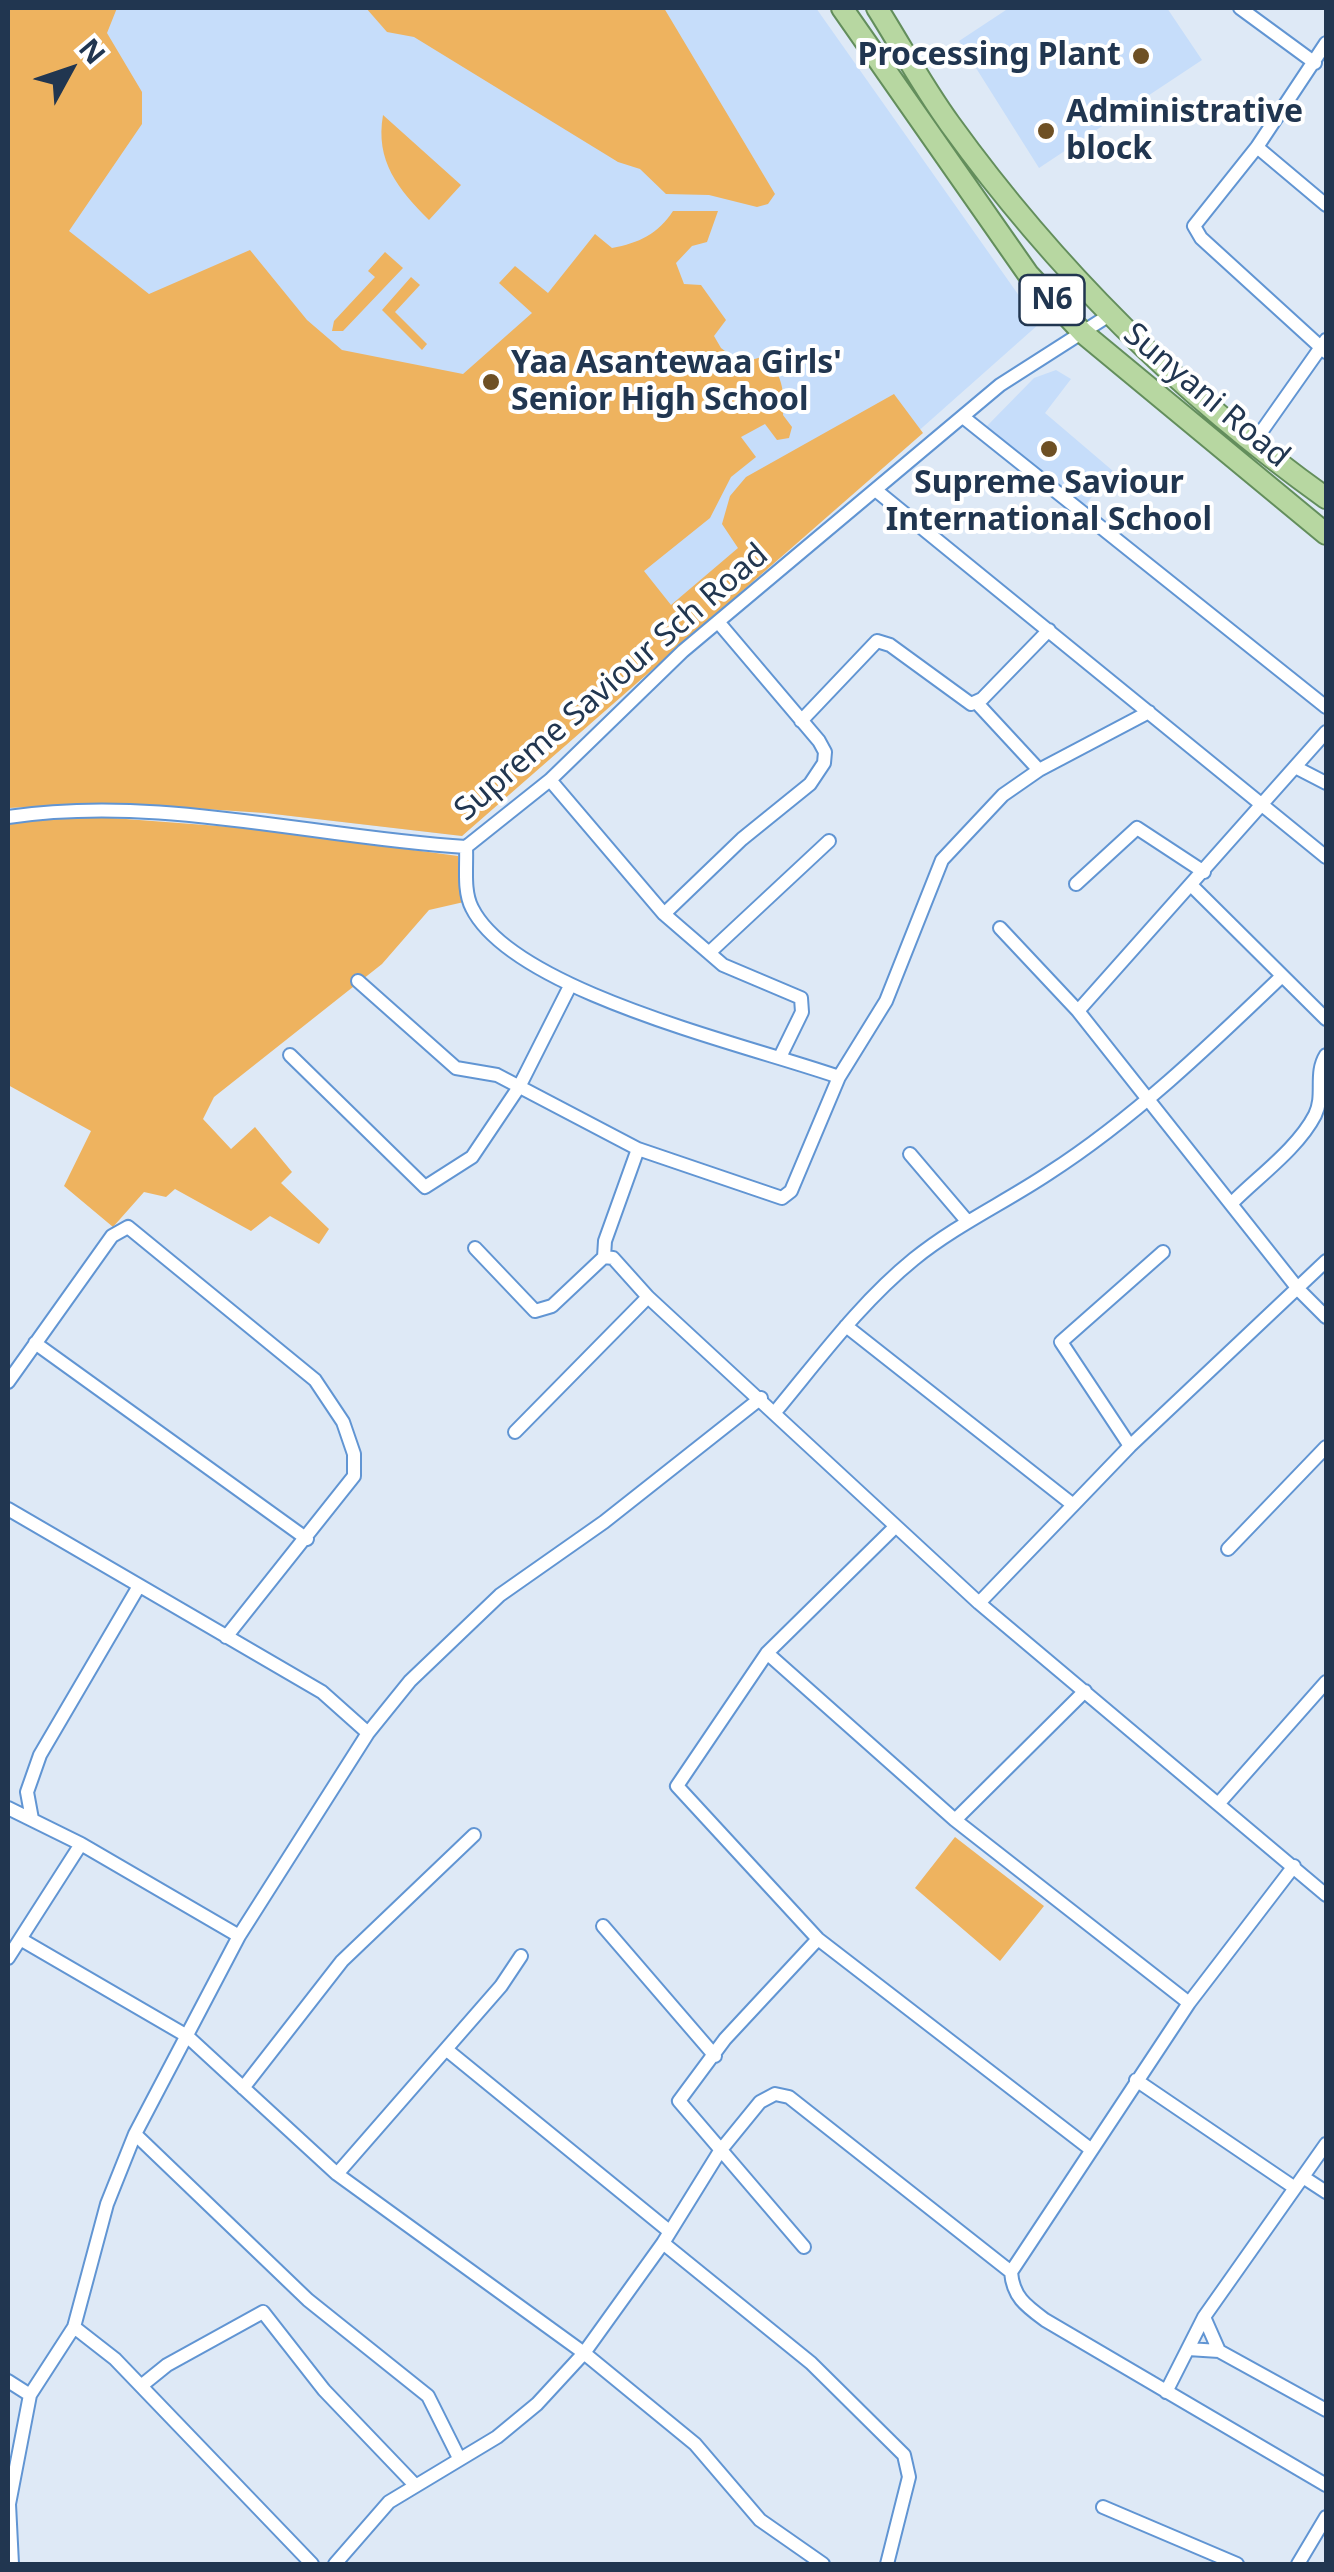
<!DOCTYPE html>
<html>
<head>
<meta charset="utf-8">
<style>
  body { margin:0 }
  #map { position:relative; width:1334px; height:2572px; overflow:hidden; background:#dee9f6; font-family:"Noto Sans",sans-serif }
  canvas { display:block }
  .frame { position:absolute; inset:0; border:10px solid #213650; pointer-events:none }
  .north { position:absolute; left:20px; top:20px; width:100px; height:100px; -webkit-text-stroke:8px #fff; paint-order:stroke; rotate:50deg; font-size:28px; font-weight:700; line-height:40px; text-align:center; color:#213650 }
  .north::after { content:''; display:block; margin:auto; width:35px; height:45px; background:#213650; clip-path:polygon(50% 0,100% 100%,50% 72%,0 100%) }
</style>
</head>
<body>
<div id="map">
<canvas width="1334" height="2572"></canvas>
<div class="frame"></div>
<div class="north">N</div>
</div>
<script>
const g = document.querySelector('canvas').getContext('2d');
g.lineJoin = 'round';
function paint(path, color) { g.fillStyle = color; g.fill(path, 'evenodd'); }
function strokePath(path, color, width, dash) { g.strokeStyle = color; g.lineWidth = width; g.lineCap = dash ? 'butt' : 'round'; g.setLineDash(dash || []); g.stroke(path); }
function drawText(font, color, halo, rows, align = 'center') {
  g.font = font + ' "Noto Sans",sans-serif'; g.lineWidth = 8; g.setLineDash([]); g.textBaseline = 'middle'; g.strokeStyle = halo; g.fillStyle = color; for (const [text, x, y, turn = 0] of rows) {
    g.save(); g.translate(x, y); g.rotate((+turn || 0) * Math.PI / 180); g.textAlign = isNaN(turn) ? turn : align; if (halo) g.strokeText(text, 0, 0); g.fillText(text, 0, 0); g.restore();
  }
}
const built = new Path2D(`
  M8 8H816L1039 324 462 836 265 813 114 803 8 808Z
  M1009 8H1167L1202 60 1039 168 959 41Z
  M1056 370 1071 379 1045 413 1113 471 1082 509 985 428 1034 378Z`);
const green = new Path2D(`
  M8 8H117L107 33 142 92V124L69 231 149 294 250 250 307 320 342 350 463 374 532 313 499 283 515 266 548 293 595 234 612 248C639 243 658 234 673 211H718L707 242 692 246 676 263 684 284 701 285 726 320 714 336 721 348 741 363 765 356C781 371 786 394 783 415L792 427 789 438 777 440 765 424 741 437 756 457 731 477 710 518 644 571 671 605 738 548 722 524 730 496 746 477 894 394 923 433 462 836 265 813 114 803 8 808Z
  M366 8H664L775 194 768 204 757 207 709 195 666 194 640 169 618 162 414 37 387 32Z
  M383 115 461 185 429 220C398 189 375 161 383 115Z
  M385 252 403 268 343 331H332L334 321 375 277 368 271Z
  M411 277 420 285 395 312 427 344 422 350 382 310Z
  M73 815 258 829 458 856 464 902 429 910 382 964 214 1097 203 1119 231 1149 255 1127 292 1172 281 1183 329 1229 319 1244 270 1216 251 1231 175 1189 166 1197 144 1192 113 1227 64 1186 91 1131 8 1085V822Z
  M955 1837 1044 1906 1000 1961 915 1888Z`);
const minor = new Path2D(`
  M1240 8 1315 63
  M1326 43 1257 147 1194 226 1201 238 1326 352
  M1257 147 1326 205
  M963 417 1326 707
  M1252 445 1326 340
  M878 492 1326 857
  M976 702 1039 770
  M801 721 877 641 890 645 971 704 982 699 1049 630
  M1295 767 1326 783
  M550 780 664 914 723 965 801 998 802 1012 780 1057
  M8 817C161 794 314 838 466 847L550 780 683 651 1000 385 1111 314
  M466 847C467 866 463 891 472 908 514 992 748 1045 839 1077
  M1076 884 1137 828 1204 872
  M1192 886 1326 1019
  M664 914 742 839 810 784 824 763 825 752 819 741 719 623
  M1000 928 1078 1011 1299 1290 1326 1317
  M711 951 829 841
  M358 981 456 1068 497 1075 638 1149 782 1198 791 1191 839 1077 886 1001 942 860 1003 795 1039 770 1149 712
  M1078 1011 1326 732
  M290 1055 425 1187 472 1157 519 1087 569 988
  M910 1154 967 1221
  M1233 1202C1259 1176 1298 1148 1315 1115 1325 1095 1314 1074 1326 1055
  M475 1248 535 1311 552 1306 604 1257
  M604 1257 613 1258 648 1297 979 1603 1326 1895
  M604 1257 605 1241 638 1149
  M846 1326 1072 1504
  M35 1343 307 1539
  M8 1382 112 1236 128 1227 315 1380 343 1422 354 1454V1476L226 1637
  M776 1411C820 1358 861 1302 914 1259 956 1225 1004 1203 1049 1173 1133 1119 1209 1046 1281 977
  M515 1432 648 1297
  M1130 1446 1061 1342 1163 1252
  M8 1509 322 1692 368 1733
  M895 1527 767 1653 677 1786 818 1939 1089 2148
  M1228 1549 1326 1447
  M979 1603 1130 1446 1326 1261
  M767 1653 955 1820 1189 2003
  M1219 1803 1326 1682
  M8 1808 81 1844 239 1936
  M32 1819 27 1792 40 1755 139 1586
  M955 1820 1085 1691
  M1294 1866 1189 2003 1011 2272C1013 2297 1026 2306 1045 2320L1326 2485
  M603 1926 715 2056
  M22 1940 187 2036 337 2174 584 2353 695 2444 760 2520 823 2564
  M8 1958 81 1844
  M447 2050 669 2231
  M1136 2080 1295 2188
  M243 2088 342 1961 474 1835
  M135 2134 308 2300 428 2396 459 2458
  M337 2174 501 1986 521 1956
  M1303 2177 1326 2192
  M663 2243 811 2363 904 2455 909 2477 887 2564
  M804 2247 679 2101 725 2039 818 1939
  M1204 2317 1219 2351
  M74 2327 115 2359 312 2564
  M1188 2349 1219 2351 1326 2410
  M8 2381 30 2395
  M141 2386 167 2365 263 2312 324 2390 414 2484
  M1166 2392 1204 2317 1326 2144
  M1103 2507 1237 2564
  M12 2564 9 2504 30 2395 74 2327 107 2204 135 2134 239 1936 368 1733 410 1681 500 1595 604 1522 761 1398
  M335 2564 389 2502 497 2437 537 2404 584 2353 663 2243 720 2151 760 2102 775 2094 789 2097 1011 2272
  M1298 2564 1326 2517`);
const primary = new Path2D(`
  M842 8 1028 274 1083 333 1326 534
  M877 8C901 46 923 87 950 124 1054 268 1182 395 1326 498`);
const markers = [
  [1141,56,10,"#6e5024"],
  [1046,131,10,"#6e5024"],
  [491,382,10,"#6e5024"],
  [1049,449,10,"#6e5024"]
];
const shields = [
  [1052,300,65]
];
const shieldNames = [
  ["N6",1052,300]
];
const poiNames = [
  ["Processing Plant",1121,56,"right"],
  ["Administrative",1066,113],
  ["block",1066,150],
  ["Yaa Asantewaa Girls'",511,364],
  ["Senior High School",511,401],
  ["Supreme Saviour",1049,484,"center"],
  ["International School",1049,521,"center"]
];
const streetNames = [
  ["Sunyani Road",1206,396,40],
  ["Supreme Saviour Sch Road",612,683,-41]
];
paint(built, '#c6ddfa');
paint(green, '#eeb35f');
strokePath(minor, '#6195d3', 16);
strokePath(primary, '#638e5c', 24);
strokePath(minor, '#fff', 12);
strokePath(primary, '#b7d7a1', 20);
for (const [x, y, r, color] of markers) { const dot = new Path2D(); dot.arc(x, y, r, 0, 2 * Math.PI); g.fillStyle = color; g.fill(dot); strokePath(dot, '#fff', 4); }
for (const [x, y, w] of shields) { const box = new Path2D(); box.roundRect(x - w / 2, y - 25, w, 50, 8); g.fillStyle = '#fff'; g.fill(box); strokePath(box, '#213650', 2.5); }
drawText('bold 30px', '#213650', null, shieldNames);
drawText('bold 32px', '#213650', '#fff', poiNames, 'left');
drawText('32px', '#213650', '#fff', streetNames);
</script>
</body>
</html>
